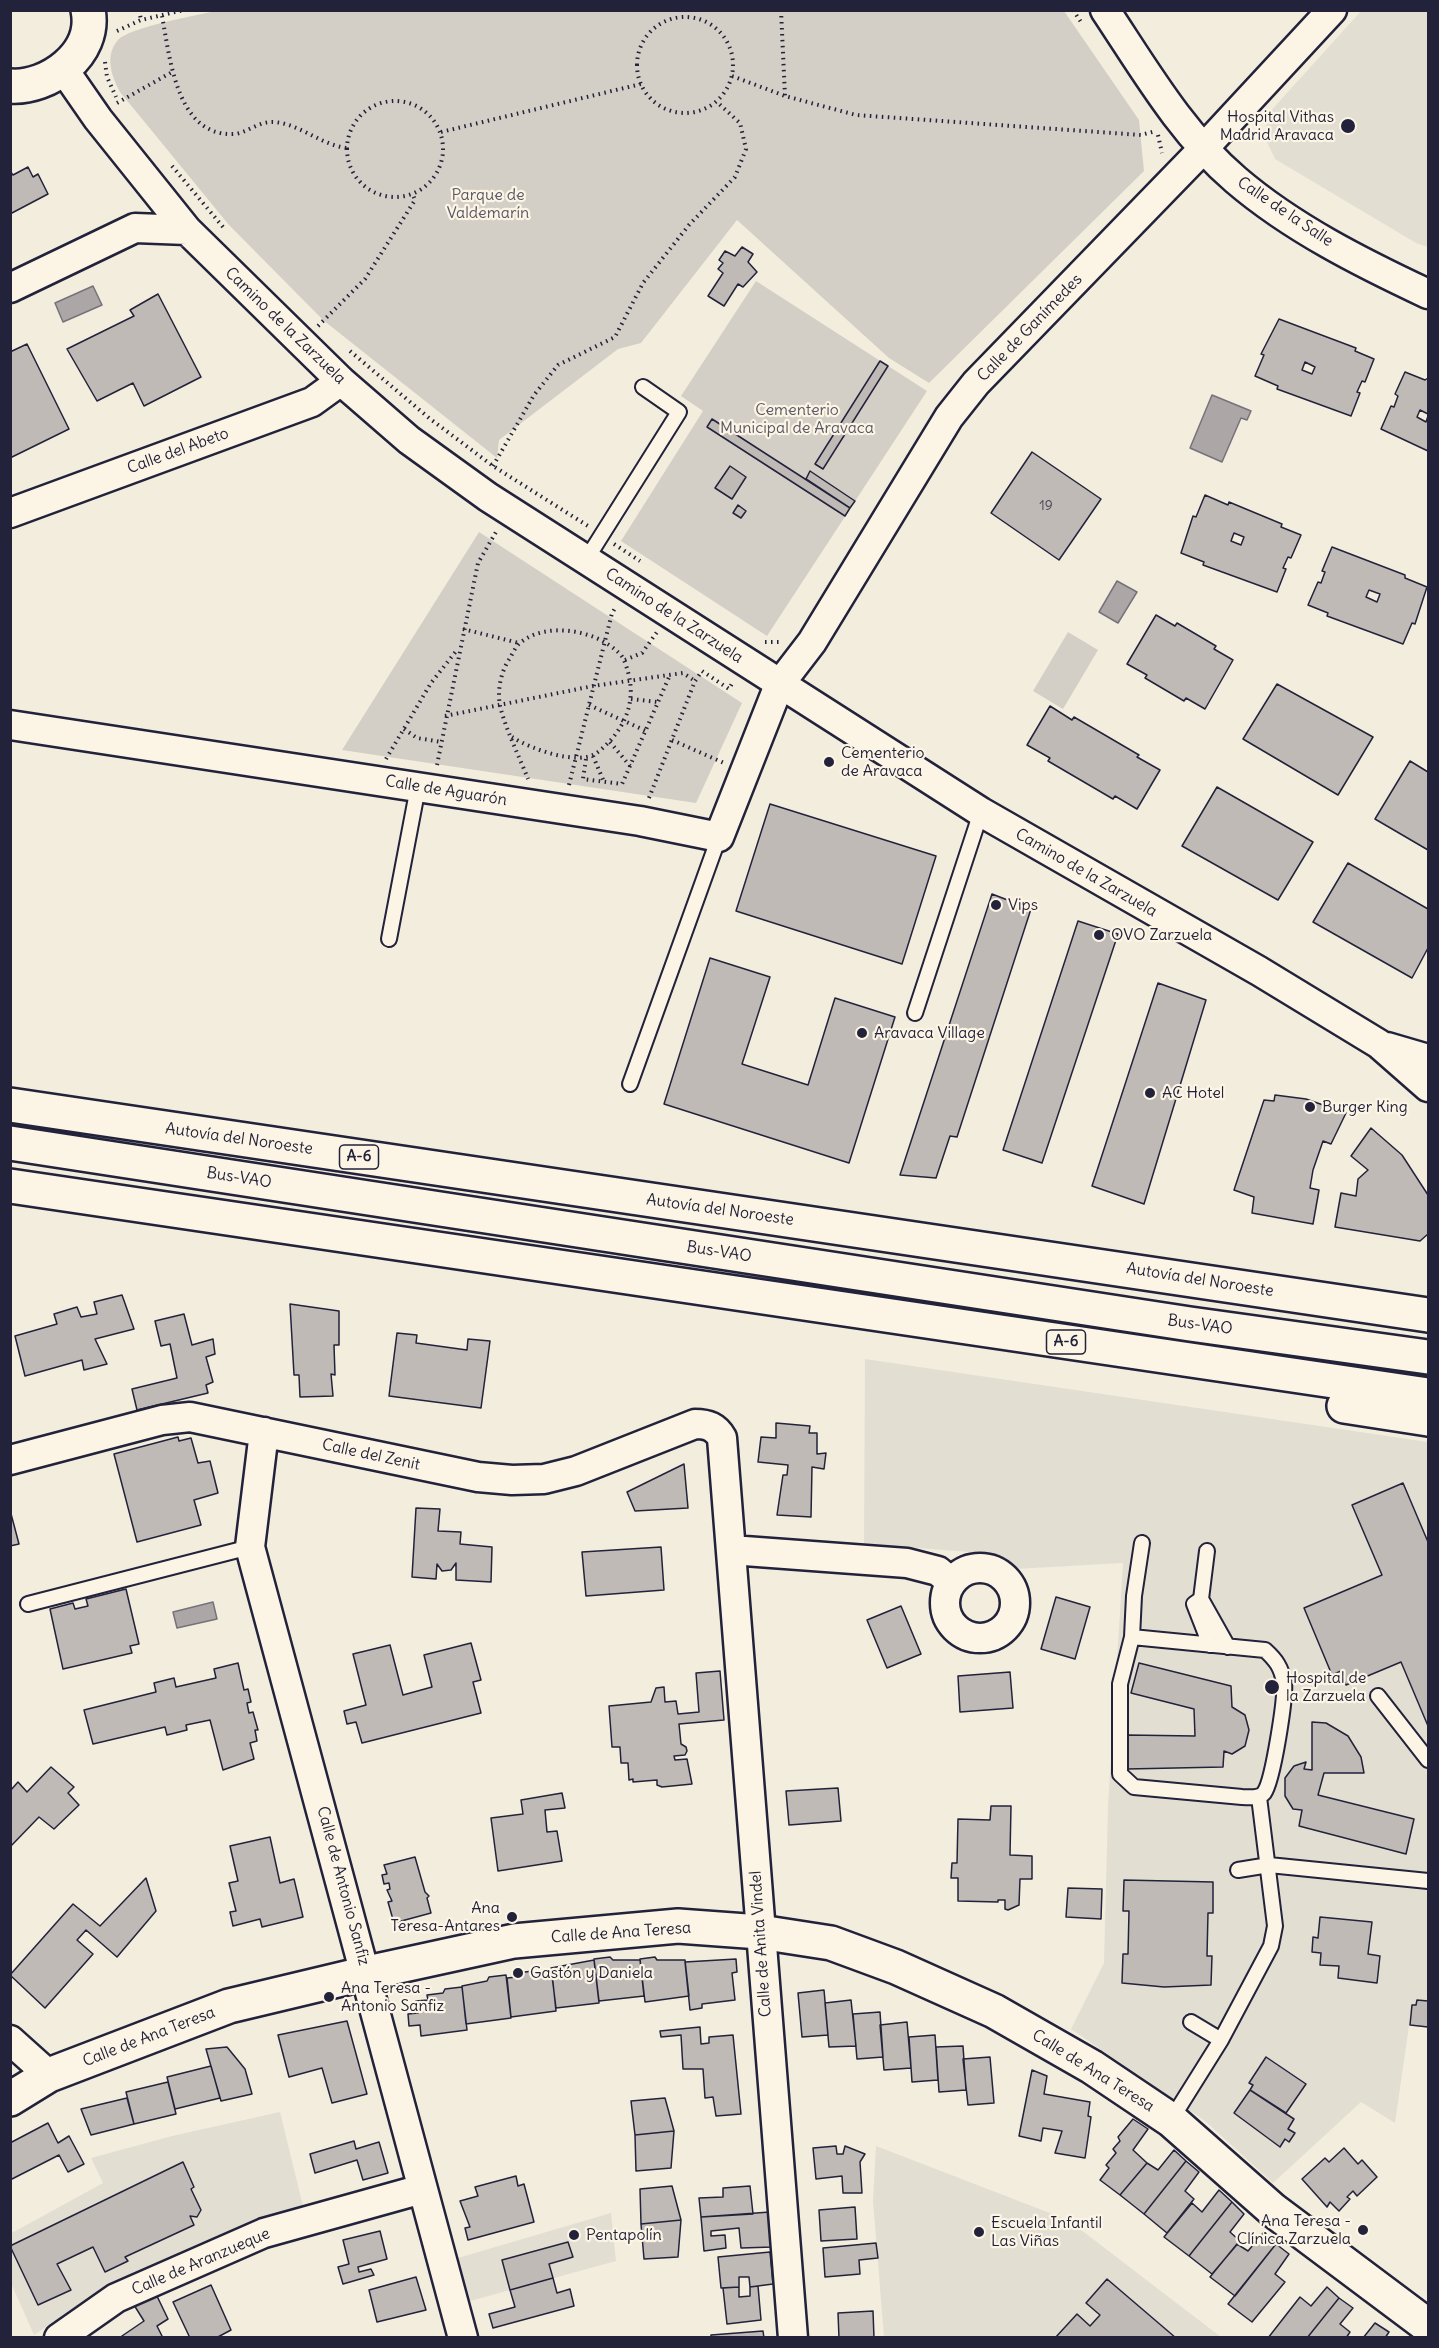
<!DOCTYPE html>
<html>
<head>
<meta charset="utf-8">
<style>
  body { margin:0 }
  #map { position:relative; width:1439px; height:2348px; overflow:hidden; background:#f3edde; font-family:Delius,sans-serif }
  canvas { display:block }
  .frame { position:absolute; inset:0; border:12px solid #22223b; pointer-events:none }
</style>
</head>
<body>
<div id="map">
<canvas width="1439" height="2348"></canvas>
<div class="frame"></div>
</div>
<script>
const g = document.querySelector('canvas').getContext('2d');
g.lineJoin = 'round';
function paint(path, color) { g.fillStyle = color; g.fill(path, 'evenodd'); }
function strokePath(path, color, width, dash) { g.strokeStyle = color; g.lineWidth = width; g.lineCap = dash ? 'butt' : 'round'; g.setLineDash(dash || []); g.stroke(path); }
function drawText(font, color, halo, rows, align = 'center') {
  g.font = font + ' Delius,sans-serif'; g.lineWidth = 4.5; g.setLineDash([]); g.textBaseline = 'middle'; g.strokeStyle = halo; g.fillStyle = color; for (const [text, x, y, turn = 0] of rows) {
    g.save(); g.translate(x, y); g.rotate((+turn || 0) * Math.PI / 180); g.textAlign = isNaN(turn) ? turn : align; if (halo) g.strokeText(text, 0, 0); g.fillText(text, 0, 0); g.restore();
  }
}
const built = new Path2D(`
  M1362 10 1428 11V247L1416 243 1275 159 1265 138 1268 114Z
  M865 1359 1428 1442V2001L1417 2000 1416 2005H1412L1395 2123 1361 2102 1273 2183 1205 2121 1071 2029 1104 1963 1108 1806 1123 1563 1015 1569 1003 1560 984 1553 864 1544Z
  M280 2112 304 2210 236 2232 146 2269 79 2304 34 2335 11 2283 10 2234 103 2183 91 2158 172 2136Z
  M876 2146 1068 2220 1221 2337H884L873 2201Z
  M611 2213 616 2261 470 2301 458 2258Z`);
const green = new Path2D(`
  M220 10 1064 11 1139 120 1144 171 929 383 889 358 737 220 641 343 618 349 499 440 497 458 323 320 229 225 120 92C112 77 104 56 118 40 130 27 199 15 220 10Z
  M756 281 927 391 767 636 621 541 703 411 681 396Z
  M479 532 742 703 696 803 342 750Z
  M1068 632 1098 650 1063 709 1033 691Z`);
const water = new Path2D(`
  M93 286 102 305 63 322 55 303Z
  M1212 395 1251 411 1247 420 1241 418 1222 462 1190 448Z
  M1117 581 1137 592 1118 623 1099 612Z
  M213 1602 217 1619 177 1628 173 1612Z`);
const building = new Path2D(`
  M28 167 33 177 38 174 48 194 10 214V171L13 175Z
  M742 247 753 254 748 262 757 272 743 287 738 284 724 306 708 296 723 273 718 269 723 263 719 260 725 251 735 256Z
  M158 294 201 377 144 406 133 383 97 401 67 349 134 316 130 310Z
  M1279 319 1356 348 1355 351 1374 359 1365 382 1362 381 1357 392 1360 393 1351 416 1277 389 1278 386 1255 376 1264 355 1261 354ZM1305 362 1315 367 1312 374 1302 370Z
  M27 344 69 429 10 458V352Z
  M880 361 888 366 823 469 815 464Z
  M1405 372 1425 380 1428 378V414L1420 410 1417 417 1426 422 1428 416V451L1381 429 1391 406 1394 407 1398 396 1395 394Z
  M712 419 850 508 845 516 707 427Z
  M1032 452 1101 499 1059 560 991 513Z
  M730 466 746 477 732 499 715 488Z
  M810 471 855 501 850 508 806 479Z
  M1205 495 1228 505 1229 502 1282 524 1281 527 1301 535 1291 558 1288 557 1283 568 1286 569 1277 592 1203 565 1204 562 1181 553 1193 516 1196 517ZM1234 533 1244 537 1241 545 1231 541Z
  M738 505 746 511 741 518 733 513Z
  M1332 547 1405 575V578L1427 587 1415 624 1412 623 1403 644 1327 616 1328 613 1308 605 1318 582 1321 583 1325 572 1322 571ZM1369 590 1380 594 1377 602 1366 597Z
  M1156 615 1175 626 1177 623 1216 646 1214 649 1233 660 1205 709 1186 698 1184 701 1145 678 1147 675 1127 664Z
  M1277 684 1373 737 1338 795 1243 739Z
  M1050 706 1072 720 1074 717 1139 755 1137 757 1160 770 1137 809 1115 796 1113 799 1048 761 1050 758 1027 745Z
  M1410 761 1428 772V850L1375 819Z
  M1217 787 1313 842 1278 900 1182 846Z
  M770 804 936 856 902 964 736 911Z
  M1348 863 1428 909V948L1412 978 1313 922Z
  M992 894 1031 909 957 1137 950 1136 936 1178 900 1175Z
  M1078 921 1118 934 1042 1163 1003 1150Z
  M710 958 770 977 742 1064 808 1085 835 998 895 1017 849 1163 664 1104Z
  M1158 983 1206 1000 1144 1204 1092 1186Z
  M1275 1095 1306 1099 1346 1113 1331 1144 1323 1141 1313 1170 1310 1188 1319 1190 1313 1224 1252 1213 1254 1197 1234 1190 1264 1100 1274 1101Z
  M1371 1128 1402 1155 1428 1195V1234L1420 1241 1335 1227 1341 1193 1356 1196 1358 1179 1368 1170 1351 1156Z
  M122 1295 134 1329 95 1339 107 1364 84 1370 82 1360 25 1376 15 1336 57 1324 54 1314 77 1307 81 1317 97 1314 94 1302Z
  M290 1304 339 1311V1345H334L335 1375 331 1374 333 1396 300 1397 299 1375H294Z
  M184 1314 192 1345 213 1339 215 1354 206 1357 213 1382 206 1385 208 1393 137 1410 132 1389 177 1378 170 1344 161 1346 155 1321Z
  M397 1333 417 1335 416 1343 467 1350 468 1339 490 1341 481 1408 389 1396Z
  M776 1423 810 1426 809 1433H817V1454L826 1453 824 1469 812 1467 811 1517 777 1515 783 1475H787L788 1465 758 1462 761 1437 776 1438Z
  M178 1437 179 1441 191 1438 198 1463 210 1461 218 1493 194 1500 201 1525 137 1542 114 1454Z
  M684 1464 688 1508 635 1511 627 1492Z
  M1403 1483 1428 1542V1726L1401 1662 1346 1685 1341 1671 1332 1675 1304 1608 1382 1575 1352 1505Z
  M416 1508 440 1509 438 1531 461 1532 460 1544 492 1547 491 1582 456 1580V1563L451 1570 442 1571 437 1564 436 1579 412 1577Z
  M10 1510 19 1544 10 1546Z
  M661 1547 664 1590 586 1596 582 1552Z
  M126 1589 139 1644 130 1646 132 1653 63 1669 50 1609 73 1603 75 1609 88 1606 86 1599Z
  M1056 1597 1090 1607 1075 1659 1041 1649Z
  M901 1606 921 1654 887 1668 867 1620Z
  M471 1643 481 1680 473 1682 481 1713 362 1743 356 1722 347 1724 344 1711 366 1705 353 1654 390 1645 403 1695 432 1687 424 1655Z
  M238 1663 244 1690 248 1689 251 1702 247 1703 249 1713 253 1712 258 1730H255L257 1741 250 1743 254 1759 223 1770 210 1720 186 1725 187 1730 167 1735 165 1727 93 1744 84 1710 156 1692 154 1683 174 1678 176 1687 216 1678 214 1669Z
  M1139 1663 1231 1686 1232 1707 1245 1715 1249 1730 1245 1746 1232 1754 1224 1751 1223 1767 1127 1769V1735L1195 1736 1194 1709 1131 1693Z
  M720 1671 724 1720 679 1724 681 1744 686 1747 687 1751 685 1755 674 1756 675 1760 687 1759 692 1784 662 1787 657 1785V1780L633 1782V1779L629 1780 628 1763H621L620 1747H612L609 1706 651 1702 656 1688 664 1687 665 1702 676 1701 678 1714 699 1712 696 1673Z
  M1010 1672 1013 1708 960 1712 958 1676Z
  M1312 1722 1326 1723 1348 1736 1361 1757 1364 1773H1324L1318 1795 1414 1819 1406 1854 1299 1826 1302 1810 1293 1809 1285 1796V1778L1294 1766 1306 1762 1304 1769 1312 1770Z
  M51 1767 74 1787 68 1793 79 1805 54 1829 39 1817 10 1847V1791L18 1782 27 1792Z
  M838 1788 841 1821 789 1825 786 1791Z
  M562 1793 565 1808 545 1810 547 1832 557 1831 562 1861 498 1871 491 1818 523 1814 521 1800Z
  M991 1806H1011L1010 1855 1032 1856V1879H1020L1019 1905 1008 1910 1005 1909V1900H998V1902L958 1901V1878H951L952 1863H957L958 1819 990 1820Z
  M270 1837 280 1883 294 1879 303 1917 262 1927 260 1919 233 1926 230 1912 236 1911 229 1883 238 1881 230 1846Z
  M415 1857 425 1892 429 1896 427 1898 431 1913 394 1923 388 1902 392 1901 387 1890 390 1889 389 1883 384 1884 382 1875 387 1874 384 1865Z
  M146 1878 156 1911 117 1957 86 1930 77 1940 93 1954 45 2008 10 1975 73 1904 100 1926Z
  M1124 1880 1213 1882V1913H1208L1207 1956H1212L1211 1985 1164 1987 1122 1983 1123 1954H1128L1129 1911H1123Z
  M1068 1888 1102 1889 1101 1919 1066 1917Z
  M1320 1917 1372 1922 1368 1954 1380 1956 1377 1983 1338 1978 1339 1966 1320 1965 1321 1953 1312 1952 1313 1937 1318 1938Z
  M610 1957 613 1960H640L644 1996 599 2001 594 1959Z
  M655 1957 657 1960H685L689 1996 645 2002 640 1959Z
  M736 1959 737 1972 732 1973 735 2000 702 2004V2008L690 2010 685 1962Z
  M594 1960 599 2003 556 2008 551 1968Z
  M541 1970 542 1973H552L556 2011 511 2017 507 1978 517 1977V1973Z
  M506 1975 511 2018 466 2024 462 1986 487 1981 489 1977Z
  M462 1987 467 2030 421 2036 420 2025 409 2026 408 2014 418 2013 416 2001 428 2000 427 1995 443 1993 445 1989Z
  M824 1990 828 2035 802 2037 798 1993Z
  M851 2000 856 2046 829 2047 825 2003Z
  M1417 2000 1428 2001V2027L1410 2025 1412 2005H1416Z
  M880 2012 883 2057 857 2059 853 2014Z
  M347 2021 367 2094 332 2103 322 2068 289 2077 278 2035Z
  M907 2022 911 2068 884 2070 880 2025Z
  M700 2027 701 2044 709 2043V2037L733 2035 741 2114 716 2116 713 2097 705 2098 703 2069H683L681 2035 661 2037 660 2031Z
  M935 2035 938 2080 912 2082 909 2037Z
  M963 2046 966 2090 939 2092 936 2047Z
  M227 2047 245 2069 252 2094 221 2101 206 2049Z
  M990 2057 994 2103 968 2105 963 2059Z
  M1266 2057 1306 2084 1286 2113 1250 2090 1253 2085 1249 2083Z
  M211 2066 220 2098 175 2109 167 2077Z
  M1032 2070 1047 2076 1044 2094 1090 2102 1088 2116 1091 2117 1085 2158 1055 2153 1062 2131 1043 2128 1041 2141 1019 2136Z
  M168 2082 176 2114 134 2124 126 2092Z
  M1250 2090 1294 2119 1288 2129 1295 2133 1289 2142 1285 2139 1280 2147 1234 2113Z
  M127 2098 134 2124 91 2135 81 2109Z
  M665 2098 674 2131 635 2135 631 2101Z
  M1133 2119 1148 2129 1133 2150 1147 2163 1120 2195 1100 2180 1109 2168 1106 2165 1116 2153 1113 2149 1120 2141 1118 2137Z
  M48 2123 58 2143 69 2136 84 2164 68 2172 59 2155 10 2180V2143Z
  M674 2131 671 2168 636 2171 635 2135Z
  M354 2141 356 2149 379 2142 388 2173 363 2180 357 2160 315 2173 310 2154Z
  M836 2146 837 2154H843L845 2146 865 2154 860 2162 862 2193H843L842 2176 816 2179 813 2148Z
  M1344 2148 1358 2164 1362 2160 1377 2177 1357 2196 1353 2191 1347 2197 1350 2199 1339 2211 1330 2202 1327 2207 1302 2179 1325 2158 1329 2162Z
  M1174 2150 1186 2161 1144 2214 1120 2195 1147 2163 1158 2170Z
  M1186 2161 1199 2172 1185 2191 1194 2199 1167 2233 1144 2214Z
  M183 2162 194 2187 191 2189 201 2210 197 2217 190 2216 194 2225 125 2257 128 2261 105 2272 93 2247 57 2264 71 2290 38 2305 10 2246Z
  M516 2176 518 2186 524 2184 534 2222 468 2240 465 2228 470 2227 460 2201 478 2196 475 2187Z
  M672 2186 681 2220 641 2224 640 2189Z
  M750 2186 753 2214 701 2217 699 2198 723 2197V2188Z
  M1219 2190 1232 2202 1189 2256 1164 2237 1192 2203 1202 2212Z
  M1232 2202 1244 2214 1230 2232 1240 2241 1212 2274 1189 2256Z
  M855 2207 857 2239 821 2241 819 2210Z
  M770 2212 773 2247 741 2248 739 2228 711 2231V2236L725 2235 726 2248 704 2251 701 2217Z
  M681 2220 678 2257 644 2259 641 2224Z
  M380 2231 387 2259 358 2267 359 2272 371 2269 374 2275 343 2284 338 2267 349 2264 343 2240Z
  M1264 2232 1276 2244 1235 2296 1210 2277 1237 2244 1248 2251Z
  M568 2242 573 2257 549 2264 553 2278 510 2290 502 2260Z
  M876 2243 878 2258 859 2260 860 2274 825 2277 823 2248Z
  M1276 2244 1289 2254 1275 2274 1285 2282 1252 2322 1228 2304Z
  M770 2252 773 2284 750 2287 749 2277H739V2287L721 2288 718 2257Z
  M416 2277 426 2310 377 2322 369 2290Z
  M553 2278 557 2293 570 2289 574 2306 493 2328 489 2314 515 2307 510 2290Z
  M1107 2279 1176 2338H1055L1077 2314 1090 2326 1100 2315 1086 2303Z
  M211 2285 231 2330 216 2338H190L173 2302Z
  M758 2286 761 2320 727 2324 723 2288 739 2287V2297L750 2296V2287Z
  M1327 2287 1339 2298 1307 2338H1268L1300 2297 1311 2306Z
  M156 2294 168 2319 157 2326 163 2338H119L144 2321 134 2305Z
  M1339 2298 1353 2308 1340 2324 1350 2332 1346 2338H1307Z
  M873 2311 874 2338H839L838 2313Z
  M1375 2323 1389 2332 1385 2338H1363Z
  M763 2331 764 2338H711V2335Z`);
const path = new Path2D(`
  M139 10 141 20
  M781 10 785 96
  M1073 10 1081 22
  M162 16C170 57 176 137 234 134 247 133 259 121 274 122 300 124 321 145 347 148
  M637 65a48 48 0 1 1 96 0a48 48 0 1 1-96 0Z
  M117 31 141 20 184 10
  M105 62 107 77 116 97
  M732 76 785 96 856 115 1141 135 1156 131
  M347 149a48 48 0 1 1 96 0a48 48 0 1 1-96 0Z
  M117 103 174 71
  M441 132 641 84
  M1158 135 1162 153
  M172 166 223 227
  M318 326 365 279 415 200 413 195
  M350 351 429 418 493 466 588 526
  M493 466 534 395 558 365 615 337 643 283 689 225 735 177 746 149 740 123 717 102
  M614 544 640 561
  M463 629 519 643
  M765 642H780
  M625 660 642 653 657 632
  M631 699 658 702
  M589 705 646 731
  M445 716 593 686 683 673 695 681
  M404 729 417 738 441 742
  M512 737C531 749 579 767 598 752 623 732 637 704 628 672 626 665 624 657 618 652 595 630 546 621 520 643 516 646 513 653 510 658 501 671 497 690 500 706 506 730 519 756 528 779
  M672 740 724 763
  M610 742 630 766
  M593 756 604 782
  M386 759 431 683 457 650
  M586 759 583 779 622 784 670 675
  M437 765 478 563 496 532
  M569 785 612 613 616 607
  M649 798 695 681 702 671 729 689 733 682`);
const service = new Path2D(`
  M586 560 679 412 643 387
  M389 939 418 787
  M915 1013 981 812
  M630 1084 719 837
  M1207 1551 1201 1599 1228 1647
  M1201 1599 1194 1604 1210 1645
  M28 1604 250 1547
  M1132 1637 1265 1650C1276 1660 1281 1667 1284 1682 1286 1697 1273 1781 1264 1793 1259 1799 1249 1797 1242 1797L1134 1787 1120 1774V1684Z
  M1132 1637 1134 1596 1142 1543
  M1378 1696 1428 1760
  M1238 1870 1269 1865 1428 1881
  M1191 2022 1221 2040
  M1171 2120 1221 2040 1271 1946 1275 1926 1259 1797`);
const minor = new Path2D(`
  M1105 10C1145 70 1181 133 1236 180 1292 228 1362 263 1428 294
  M64 70 98 119 187 230 341 381 409 440 488 497 981 812 1259 971 1379 1044 1428 1087
  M10 288 135 228 187 230
  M10 513 312 402 341 381
  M10 725 640 821 719 837 779 685 812 642 949 417 976 383 1204 148 1332 10
  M1387 1047 1428 1059
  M264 1432 250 1547 463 2338
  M10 1460 162 1420 190 1417 478 1477 512 1480 544 1479 576 1471 695 1424C708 1424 716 1427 722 1438L793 2338
  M731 1550 907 1563 938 1571 951 1582
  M945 1603a35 35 0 1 1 70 0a35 35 0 1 1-70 0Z
  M10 2040 49 2075
  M59 2338 116 2298 264 2233 422 2189`);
const tertiary = new Path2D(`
  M10 86C48 89 97 54 88 10
  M10 2099 49 2075 229 2006 367 1973 514 1941 678 1926 760 1932 831 1943 896 1967 994 2011 1092 2067 1171 2120 1273 2210 1428 2326`);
const motorway = new Path2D(`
  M10 1105 1428 1315
  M10 1143 1190 1324 1428 1357
  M10 1186 1428 1395
  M1344 1406 1428 1419`);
const markers = [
  [1348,126,8,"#22223b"],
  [829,762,6,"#22223b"],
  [996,905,6,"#22223b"],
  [1099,935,6,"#22223b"],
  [862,1033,6,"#22223b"],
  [1150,1093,6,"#22223b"],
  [1310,1107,6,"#22223b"],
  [1272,1687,8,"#22223b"],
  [512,1917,6,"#22223b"],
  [518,1973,6,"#22223b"],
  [329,1997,6,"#22223b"],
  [1363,2230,6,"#22223b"],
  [979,2232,6,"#22223b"],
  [574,2235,6,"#22223b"]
];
const numberNames = [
  ["19",1046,506]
];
const shields = [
  [359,1157,39],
  [1066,1342,39]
];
const shieldNames = [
  ["A-6",359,1157],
  ["A-6",1066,1342]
];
const poiNames = [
  ["Hospital Vithas",1334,117,"right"],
  ["Madrid Aravaca",1334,135,"right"],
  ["Cementerio",841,753],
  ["de Aravaca",841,771],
  ["Vips",1008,905],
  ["OVO Zarzuela",1111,935],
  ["Aravaca Village",874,1033],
  ["AC Hotel",1162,1093],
  ["Burger King",1322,1107],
  ["Hospital de",1286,1678],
  ["la Zarzuela",1286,1696],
  ["Ana",500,1908,"right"],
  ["Teresa-Antares",500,1926,"right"],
  ["Gastón y Daniela",530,1973],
  ["Ana Teresa -",341,1988],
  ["Antonio Sanfiz",341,2006],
  ["Ana Teresa -",1351,2221,"right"],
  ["Clínica Zarzuela",1351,2239,"right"],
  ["Escuela Infantil",991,2223],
  ["Las Viñas",991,2241],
  ["Pentapolín",586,2235]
];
const parkNames = [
  ["Parque de",488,195],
  ["Valdemarín",488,213],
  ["Cementerio",797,410],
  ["Municipal de Aravaca",797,428]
];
const streetNames = [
  ["Calle de la Salle",1285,212,34],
  ["Camino de la Zarzuela",285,326,44],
  ["Calle de Ganímedes",1030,328,-46],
  ["Calle del Abeto",178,451,-20],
  ["Camino de la Zarzuela",674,616,33],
  ["Calle de Aguarón",446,791,9],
  ["Camino de la Zarzuela",1086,873,30],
  ["Autovía del Noroeste",239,1139,8],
  ["Bus-VAO",239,1178,9],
  ["Autovía del Noroeste",720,1210,8],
  ["Bus-VAO",719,1252,9],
  ["Autovía del Noroeste",1200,1280,9],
  ["Bus-VAO",1200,1325,8],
  ["Calle del Zenit",371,1455,12],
  ["Calle de Antonio Sanfiz",343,1886,75],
  ["Calle de Ana Teresa",621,1933,-4],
  ["Calle de Anita Vindel",761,1944,-94],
  ["Calle de Ana Teresa",149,2037,-21],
  ["Calle de Ana Teresa",1093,2071,32],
  ["Calle de Aranzueque",201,2262,-23]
];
paint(built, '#e3ded2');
paint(green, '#d4cfc6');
paint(water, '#aca7a6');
strokePath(water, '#75727b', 1.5);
paint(building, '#bfbab6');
strokePath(building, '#22223b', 1.5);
strokePath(service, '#22223b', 18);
strokePath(minor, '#22223b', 33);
strokePath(tertiary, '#22223b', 38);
strokePath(motorway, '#22223b', 38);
strokePath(path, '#22223b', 4, [1.5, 4.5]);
strokePath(service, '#fcf5e5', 14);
strokePath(minor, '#fcf5e5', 28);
strokePath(tertiary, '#fcf5e5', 33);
strokePath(motorway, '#fcf5e5', 33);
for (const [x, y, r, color] of markers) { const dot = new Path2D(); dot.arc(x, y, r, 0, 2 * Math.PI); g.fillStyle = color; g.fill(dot); strokePath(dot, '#fcf5e5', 2); }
drawText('14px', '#49485a', null, numberNames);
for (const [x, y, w] of shields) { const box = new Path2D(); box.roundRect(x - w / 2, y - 12, w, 24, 4.5); g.fillStyle = '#fcf5e5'; g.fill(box); strokePath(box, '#22223b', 1.5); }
drawText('bold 15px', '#22223b', null, shieldNames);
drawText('16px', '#22223b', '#fcf5e5', poiNames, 'left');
drawText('16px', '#575665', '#fcf5e5', parkNames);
drawText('16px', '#22223b', '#fcf5e5', streetNames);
</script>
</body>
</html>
